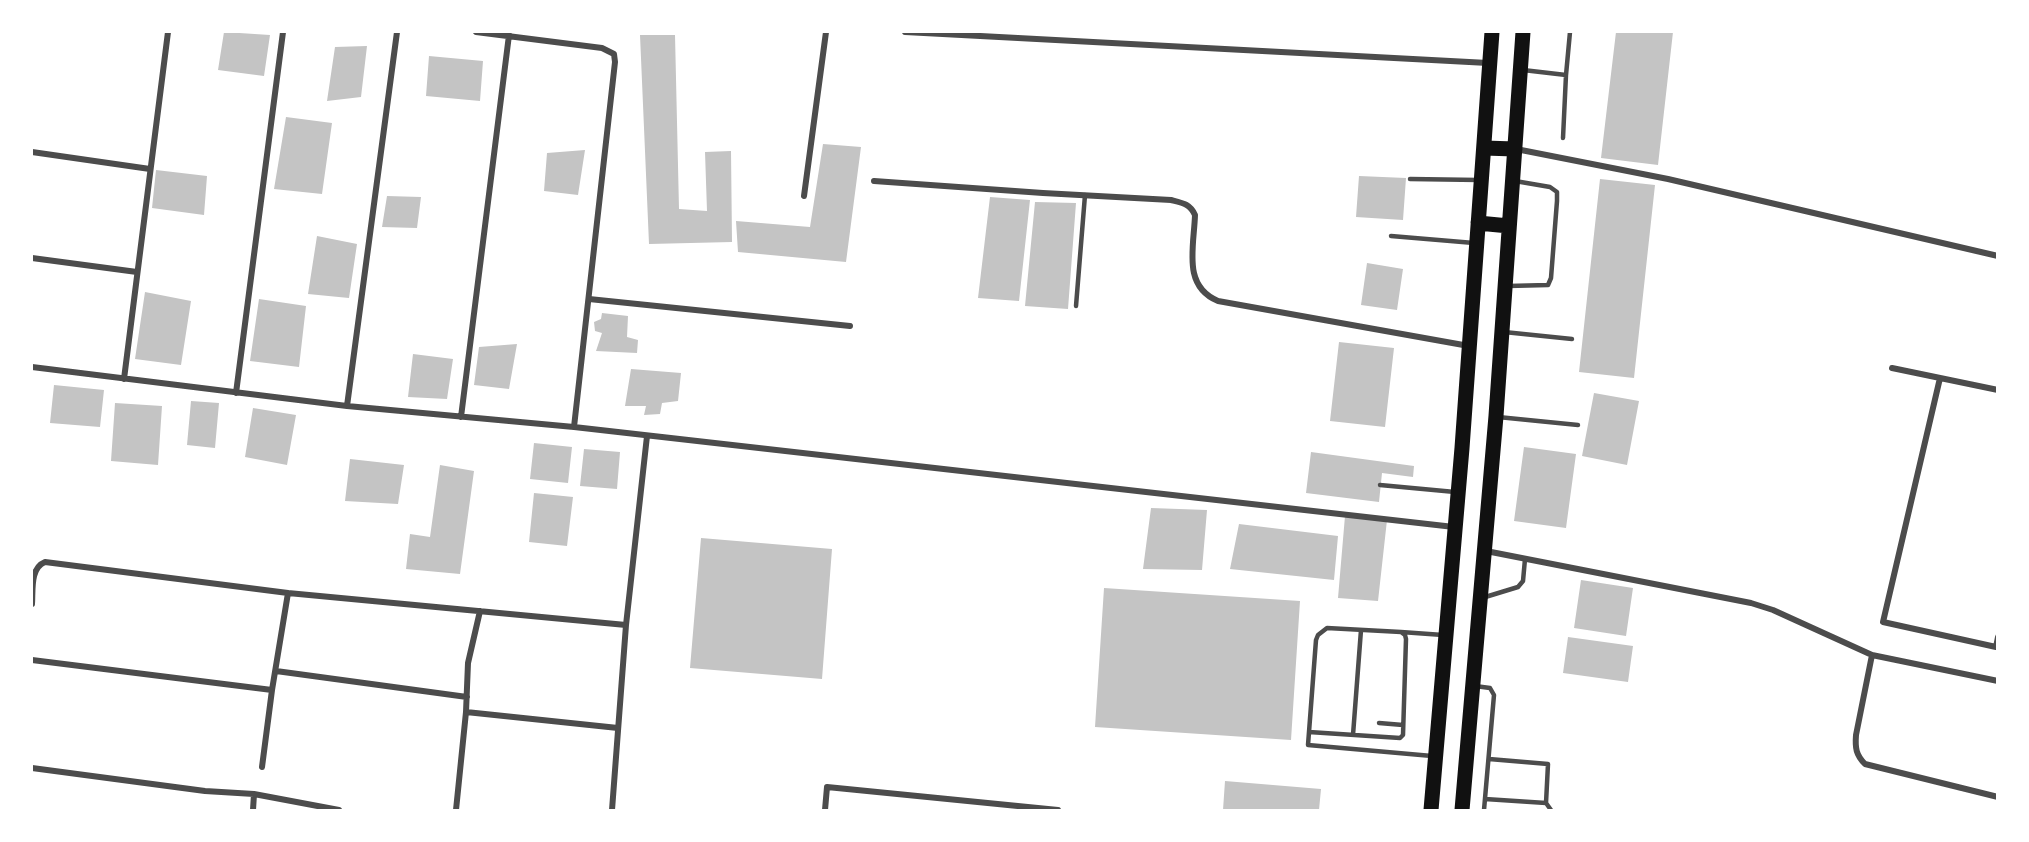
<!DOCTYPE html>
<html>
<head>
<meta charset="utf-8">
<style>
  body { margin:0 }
  #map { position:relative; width:2029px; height:842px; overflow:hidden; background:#fff; font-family:"Nunito Sans",sans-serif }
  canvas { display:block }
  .frame { position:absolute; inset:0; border:33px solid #fff; pointer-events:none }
</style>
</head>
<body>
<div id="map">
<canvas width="2029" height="842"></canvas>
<div class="frame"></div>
</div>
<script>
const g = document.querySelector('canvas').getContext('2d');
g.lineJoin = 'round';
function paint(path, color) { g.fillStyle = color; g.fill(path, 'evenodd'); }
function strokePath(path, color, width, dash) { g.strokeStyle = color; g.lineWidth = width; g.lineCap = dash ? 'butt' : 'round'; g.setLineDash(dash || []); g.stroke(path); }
const building = new Path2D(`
  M224 32 270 35 264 76 218 70Z
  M1616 32H1673L1658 165 1601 158Z
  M640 35H675L679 209 707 211 705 152 731 151 732 242 649 244Z
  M367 46 361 97 327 101 335 47Z
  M429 56 483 61 480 101 426 96Z
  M286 117 332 123 322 194 274 189Z
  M823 144 861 147 846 262 738 252 736 221 810 227Z
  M585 150 578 195 544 191 547 153Z
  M156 170 207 176 204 215 152 208Z
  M1359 176 1406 178 1403 220 1356 217Z
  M1600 179 1655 185 1634 378 1579 372Z
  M387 196 421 197 417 228 382 227Z
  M990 197 1030 200 1019 301 978 298Z
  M1035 202 1076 203 1068 309 1025 306Z
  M317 236 357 244 349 298 308 294Z
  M1367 263 1403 269 1397 310 1361 305Z
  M145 292 191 301 181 365 135 359Z
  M259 299 306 306 299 367 250 361Z
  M602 313 628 316 627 337 638 340 637 353 596 351 602 333 595 331 594 322 601 319Z
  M1339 342 1394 348 1385 427 1330 421Z
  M517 344 509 389 474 385 479 347Z
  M413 354 453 359 447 399 408 397Z
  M631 369 681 373 678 401 662 403 660 414 644 415 646 406H625Z
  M54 385 104 390 100 427 50 423Z
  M1594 393 1639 401 1627 465 1582 456Z
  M191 401 219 403 215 448 187 445Z
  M115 403 162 406 158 465 111 461Z
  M253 408 296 415 287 465 245 457Z
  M534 443 572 447 568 483 530 479Z
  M1524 447 1576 454 1566 528 1514 521Z
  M584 449 620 452 617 489 580 486Z
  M1311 452 1414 466 1413 477 1382 473 1379 502 1306 493Z
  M350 459 404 465 398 504 345 501Z
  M440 465 474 471 460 574 406 569 410 534 430 537Z
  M534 493 573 497 567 546 529 542Z
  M1151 508 1207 510 1202 570 1143 569Z
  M1345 516 1387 520 1378 601 1338 598Z
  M1239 524 1338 536 1334 580 1230 569Z
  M701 538 832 549 822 679 690 668Z
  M1581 580 1633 588 1626 636 1574 628Z
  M1104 588 1300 601 1291 740 1095 727Z
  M1568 637 1633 646 1628 682 1563 673Z
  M1225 781 1321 789 1319 810H1223Z`);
const service = new Path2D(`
  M1523 70 1566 75 1570 32
  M1563 138 1566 75
  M1410 179 1479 180
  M1391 236 1474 243
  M1508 286 1548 285 1551 278 1557 201V192L1550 187 1515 181
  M1076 306 1085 195
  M1504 332 1572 339
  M1498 417 1578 425
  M1380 485 1455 492
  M1482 598 1518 587 1523 581 1525 559
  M1401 632 1443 635
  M1475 686 1490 688 1494 695 1484 810
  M1379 723 1403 725
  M1309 732 1400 738 1403 735 1406 639 1405 635 1401 632 1327 628 1318 635 1316 640 1309 732 1308 745 1432 756
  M1353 735 1361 630
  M1489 759 1548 764 1546 803 1551 810
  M1485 799 1546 803`);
const minor = new Path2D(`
  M476 32 602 48 614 54 615 62 574 427
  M905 32 1488 63
  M1516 149 1668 179 1998 256
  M32 152 150 169
  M874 181 1043 193 1171 200C1183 203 1190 204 1195 215 1194 247 1182 286 1218 301L1469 346
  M804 196 826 32
  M32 258 137 272
  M589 299 850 326
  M32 367 347 406 574 427 1454 527
  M1892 368 1998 390
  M1940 378 1883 622 1996 647 1998 637
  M124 379 168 32
  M236 393 283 32
  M347 406 397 32
  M461 417 509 35
  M1486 551 1751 603 1773 610 1872 655 1998 681
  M32 604C33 590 30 568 45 562L288 593 626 625
  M1872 655 1856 735C1855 748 1856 755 1865 764L1998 797
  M32 660 272 690 288 593
  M276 671 467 697
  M466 712 618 728
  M262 767 272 690
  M32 768 205 791 254 794 339 810
  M253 810 254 794
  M456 810 466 712 468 663 480 611
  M612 810 626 625 647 436
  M825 810 827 787 1058 810`);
const primary = new Path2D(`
  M1484 148 1515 149
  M1478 223 1509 226
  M1431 810 1462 448 1492 32
  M1462 810 1496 416 1523 32`);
paint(building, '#c4c4c4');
strokePath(service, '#4c4c4c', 4.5);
strokePath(minor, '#4c4c4c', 6);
strokePath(primary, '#111', 15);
</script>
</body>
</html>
